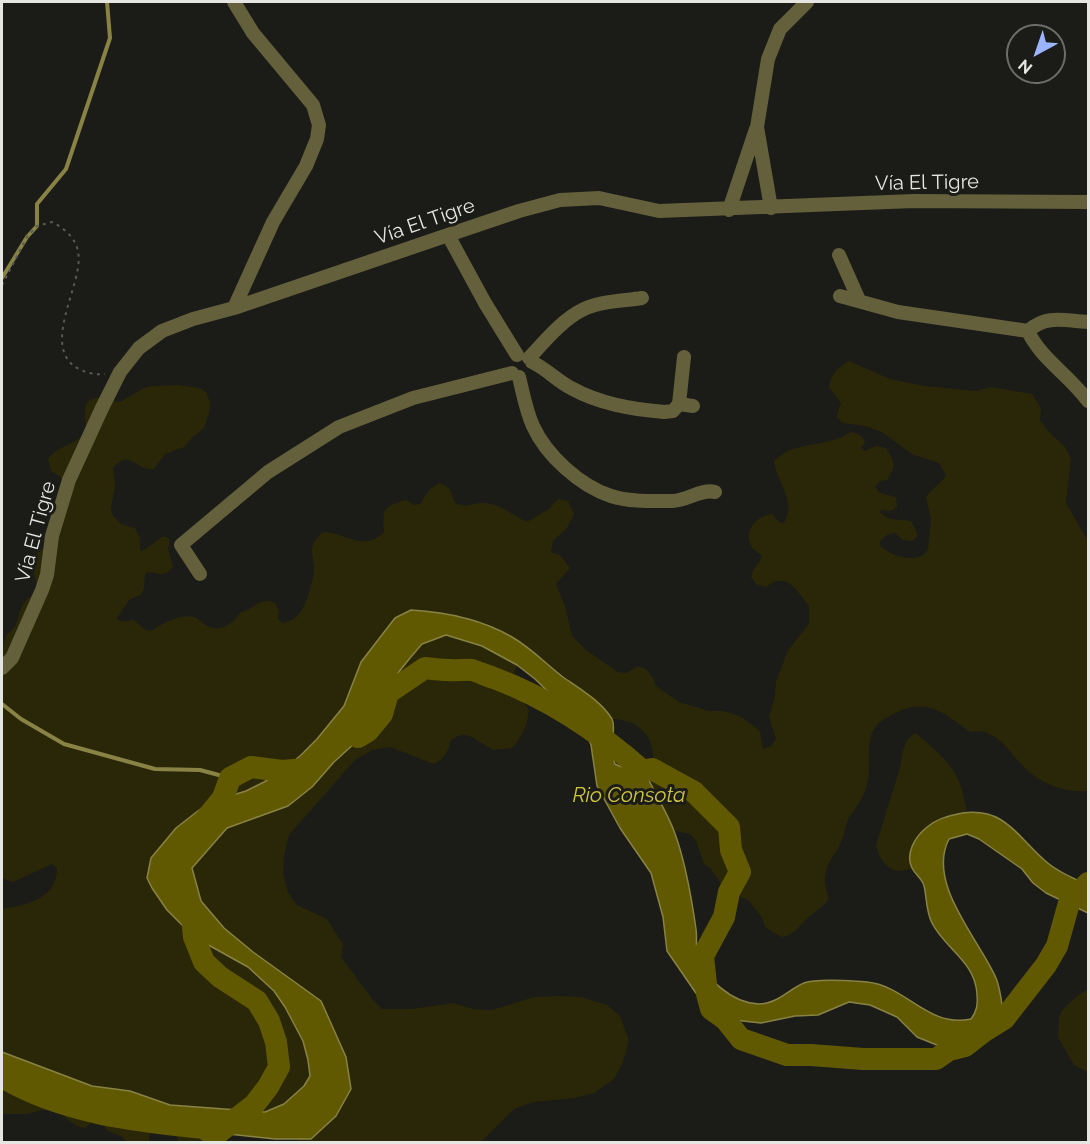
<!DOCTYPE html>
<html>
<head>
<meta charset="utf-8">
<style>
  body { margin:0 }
  #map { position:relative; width:1090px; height:1144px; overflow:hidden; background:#1b1b18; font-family:Raleway,sans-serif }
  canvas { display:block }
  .frame { position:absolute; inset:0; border:3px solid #e5e5e2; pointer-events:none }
  .north { position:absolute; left:1006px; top:24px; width:60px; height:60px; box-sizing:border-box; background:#1b1b18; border:2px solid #6c6c69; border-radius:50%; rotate:220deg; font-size:16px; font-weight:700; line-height:24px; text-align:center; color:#e5e5e2 }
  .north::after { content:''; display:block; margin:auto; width:21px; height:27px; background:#9bb4fd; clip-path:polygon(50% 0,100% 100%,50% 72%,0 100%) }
</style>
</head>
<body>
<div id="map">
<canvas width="1090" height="1144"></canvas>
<div class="frame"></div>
<div class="north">N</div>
</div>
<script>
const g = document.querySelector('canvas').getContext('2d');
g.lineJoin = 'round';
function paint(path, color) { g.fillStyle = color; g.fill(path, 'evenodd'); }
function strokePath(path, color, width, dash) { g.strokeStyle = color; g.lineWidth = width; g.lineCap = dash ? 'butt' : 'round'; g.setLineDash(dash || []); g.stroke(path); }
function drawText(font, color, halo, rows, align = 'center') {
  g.font = font + ' Raleway,sans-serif'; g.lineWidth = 6; g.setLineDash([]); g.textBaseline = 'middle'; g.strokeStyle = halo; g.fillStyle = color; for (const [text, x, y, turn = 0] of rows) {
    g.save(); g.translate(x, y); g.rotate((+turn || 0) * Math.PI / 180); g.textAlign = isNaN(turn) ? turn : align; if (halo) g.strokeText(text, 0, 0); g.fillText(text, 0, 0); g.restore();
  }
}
const green = new Path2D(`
  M849 361 890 379 925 386 976 391 991 387 1032 394 1041 408 1040 420 1049 432 1065 447 1071 459 1066 503 1088 541V791C1067 793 1044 785 1028 771 1010 755 998 726 970 732 943 712 925 696 892 715 884 719 876 723 872 733 865 752 873 772 865 791 861 802 855 808 849 818 845 824 845 833 842 840 837 853 826 862 825 877 824 884 827 892 829 899 823 907 817 910 810 916 800 924 796 935 782 937L766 928 761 916 748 900 724 889 711 869 704 864 696 841 690 834 675 831C668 819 651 795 650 781 649 776 652 769 653 763 655 735 638 720 612 719L583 691 511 636 462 616 395 618 361 661 344 706 317 739 282 771 246 791 223 798 176 828 151 858 194 937 248 967 274 991 285 1007 303 1041 308 1060 310 1076 304 1086 284 1104 265 1112 170 1105 130 1091 92 1086 2 1052V909C26 905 57 899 57 868L52 864 13 882 2 878V650L6 635C21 626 15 615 25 602 29 597 34 594 38 588L31 565 37 553 47 546 72 492 59 476 51 471 48 459C58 445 73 446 83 435 91 425 76 401 96 398 103 397 112 402 120 402L144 388 152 386 177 385 200 388 206 392 210 402 209 414 204 428 193 437 184 447 165 454 154 469C135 471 130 448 113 468L115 486 111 509 113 516 121 524 135 528 140 538V551L144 550 163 536 170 539 168 549 173 566C166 578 159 573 147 572L145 575 144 588 141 595 130 599 117 618C121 624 127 620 134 620L144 629 150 631C163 624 178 613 194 617 198 618 202 623 206 625 220 634 233 623 241 612 255 609 260 596 275 603L279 611 278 619 283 623C289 621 296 619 299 614 306 606 314 579 314 569 313 550 307 546 323 532 346 532 363 553 384 532 382 509 384 506 406 500L414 505 420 504 429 490 439 483C452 488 451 491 455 503 468 509 470 503 483 503 500 503 512 515 527 522L549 509 558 499 568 501 574 514 567 528 553 541 551 552 560 555 570 568 556 584 565 606 572 636 586 650 618 672 626 673 638 666 646 669 653 678 656 686 679 702 709 711H722L731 713 743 718 760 731 763 749 771 746 776 739 769 717 775 696 776 682 788 650 809 624V606C797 591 787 570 766 587L756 584 751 577C752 568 760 564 762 556 759 553 753 550 751 546 743 530 757 516 772 514L779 522 784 523C797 501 777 483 774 461 796 439 827 449 850 432 857 433 863 435 865 442L861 448 865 451 876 446 886 448C895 463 897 465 887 480L880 481 875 487 880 493 896 497 897 507 891 511 881 510 880 513 890 519 911 521 918 535 912 541 903 540 895 533C886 534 883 537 879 544 886 554 909 562 921 556 924 555 926 552 928 549L931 519 926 497C932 488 941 484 946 475L939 463 912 454 882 432 865 426 843 423 836 417 841 403 829 387C831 373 838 368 849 361Z
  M446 635 482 646 517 665 511 685 529 710C527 726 523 736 512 748L493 750 472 737 462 734 451 740C448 752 445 758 434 764L390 747 372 750 355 760 289 835 284 856 283 874 288 892 297 905 327 919 343 944 341 957 373 1000 382 1009H412L454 1003 473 1009 492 1010 534 997 559 996 581 997 607 1005 620 1016 629 1040 623 1062 614 1079 594 1093 575 1098 534 1102 514 1109 481 1142H299L297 1139H311L320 1001 253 952 224 928 201 901 192 868 227 828 288 806 312 787 334 762 368 731 382 714 398 673 410 658 422 644Z
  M915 733C932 747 953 763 960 784 964 794 964 803 968 813L944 816 910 857 912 868C892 877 880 863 876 845L900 768 902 754 907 740Z
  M1088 989V1072L1074 1065 1058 1037 1059 1018 1062 1010 1077 996Z
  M2 1077 41 1095 86 1111 93 1121 85 1128C73 1127 65 1117 58 1109H47L27 1114H2Z
  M102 1114 168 1123 163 1130 152 1131 149 1136V1142H126L123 1137 106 1130Z
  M180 1126 218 1132 223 1142H178L176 1133Z`);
const water = new Path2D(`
  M411 610C446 612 481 619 512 637 531 648 546 664 563 677 580 689 601 701 612 719 617 729 608 748 615 764 625 770 637 766 646 774 655 794 667 812 674 831 684 857 692 901 696 929 697 936 696 944 697 952 703 978 732 1003 759 1004 777 1004 789 989 804 983 818 978 851 981 867 982 907 986 927 1028 971 1019 977 1011 978 1004 977 994 975 961 945 949 932 923 925 910 927 892 923 883 920 877 915 874 912 868 905 854 915 837 926 828 938 818 948 816 963 813 1007 807 1019 840 1049 864 1060 873 1075 879 1088 885V913L1046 893 1033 883 1022 869 979 839 967 834 949 839C926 883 979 939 996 978 1001 990 1002 1006 1004 1019L987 1036 965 1046 949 1050 917 1037 897 1017 870 1005 849 1002 818 1015 795 1016 761 1023 725 1019 711 1009 700 999 667 951 663 917 651 873 620 828 597 786 591 745 584 727 535 679 517 665 482 646 446 635 422 644 410 658 398 673 382 714 368 731 334 762 312 787 288 806 227 828 192 868 201 901 224 928 253 952 321 1001 346 1057 351 1089 336 1116 311 1139H275L209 1132 162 1122 83 1110 41 1095 2 1077V1052L92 1086 130 1091 170 1105 265 1112 284 1104 304 1086 310 1076 308 1060 303 1041 285 1007 274 991 248 967 194 937 167 910 152 888 147 878 151 858 176 828 203 807 223 798 246 791 264 782 282 771 301 755 317 739 344 706 361 662 395 618Z`);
const stream = new Path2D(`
  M2 278 27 237 37 226V204L66 169 110 38 107 2
  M2 704 21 719 64 744 155 769 200 770 230 778`);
const river = new Path2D(`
  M358 737 368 731 382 714 388 693 425 668C433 669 441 670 449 670 456 671 465 669 472 670 479 672 487 676 494 678 550 699 599 732 643 771L652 769 694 792 729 827 731 850 740 872 729 892 724 917 703 956 707 994 711 1009 725 1019 741 1039 787 1055H811L863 1059H936L949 1050 965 1046 983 1032 1004 1019 1046 965 1057 946 1069 903 1088 883
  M204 821 223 798 230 778 251 767 282 771 305 769 313 766
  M2 1077C62 1113 135 1121 204 1128L209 1132 218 1133 254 1105 268 1087 279 1067 276 1042 269 1021 257 1001 220 977 204 962 194 937 191 907`);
const path = new Path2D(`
  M2 285 27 237 37 226 52 222C64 228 76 238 78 252 85 282 38 348 79 369 87 373 95 375 105 374`);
const minor = new Path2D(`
  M771 208 757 127 768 59 780 29 807 2
  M729 210 756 129
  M448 235 485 303 517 355
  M839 255 859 300
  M840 296 898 312 1028 331
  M234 308 273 222 306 166 317 139 319 125 313 105 253 33 234 2
  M1028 331C1040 358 1070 376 1088 401
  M1028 331C1047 314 1065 321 1088 322
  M529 358C544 342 562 320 582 310 599 301 623 301 642 298
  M532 362C547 369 557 381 571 388 600 404 631 409 664 412L673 411 679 404 693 406
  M519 377C523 393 526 411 533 426 546 455 580 486 611 496 630 502 651 501 671 501 686 502 701 488 715 492
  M679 404 684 357
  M200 574 181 545 268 472 339 427 413 398 512 373
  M2 668 12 658 42 590 47 575 52 536 69 480 102 408 120 372 139 348 162 331 193 319 234 308 448 235 519 211 560 200 599 198 659 211 914 201 1088 202`);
const streetNames = [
  ["Vía El Tigre",927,183,-1],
  ["Vía El Tigre",425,222,-19],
  ["Vía El Tigre",36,532,-75]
];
const waterNames = [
  ["Rio Consota",629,796]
];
paint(green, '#2a2708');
paint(water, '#605902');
strokePath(water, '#888345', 1.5);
strokePath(stream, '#888345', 4);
strokePath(river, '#605902', 22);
strokePath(path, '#585855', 2, [3, 4.5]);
strokePath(minor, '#63603b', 14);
drawText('20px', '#e5e5e2', '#1b1b18', streetNames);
drawText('italic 21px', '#cfc43e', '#1b1b18', waterNames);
</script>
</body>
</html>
